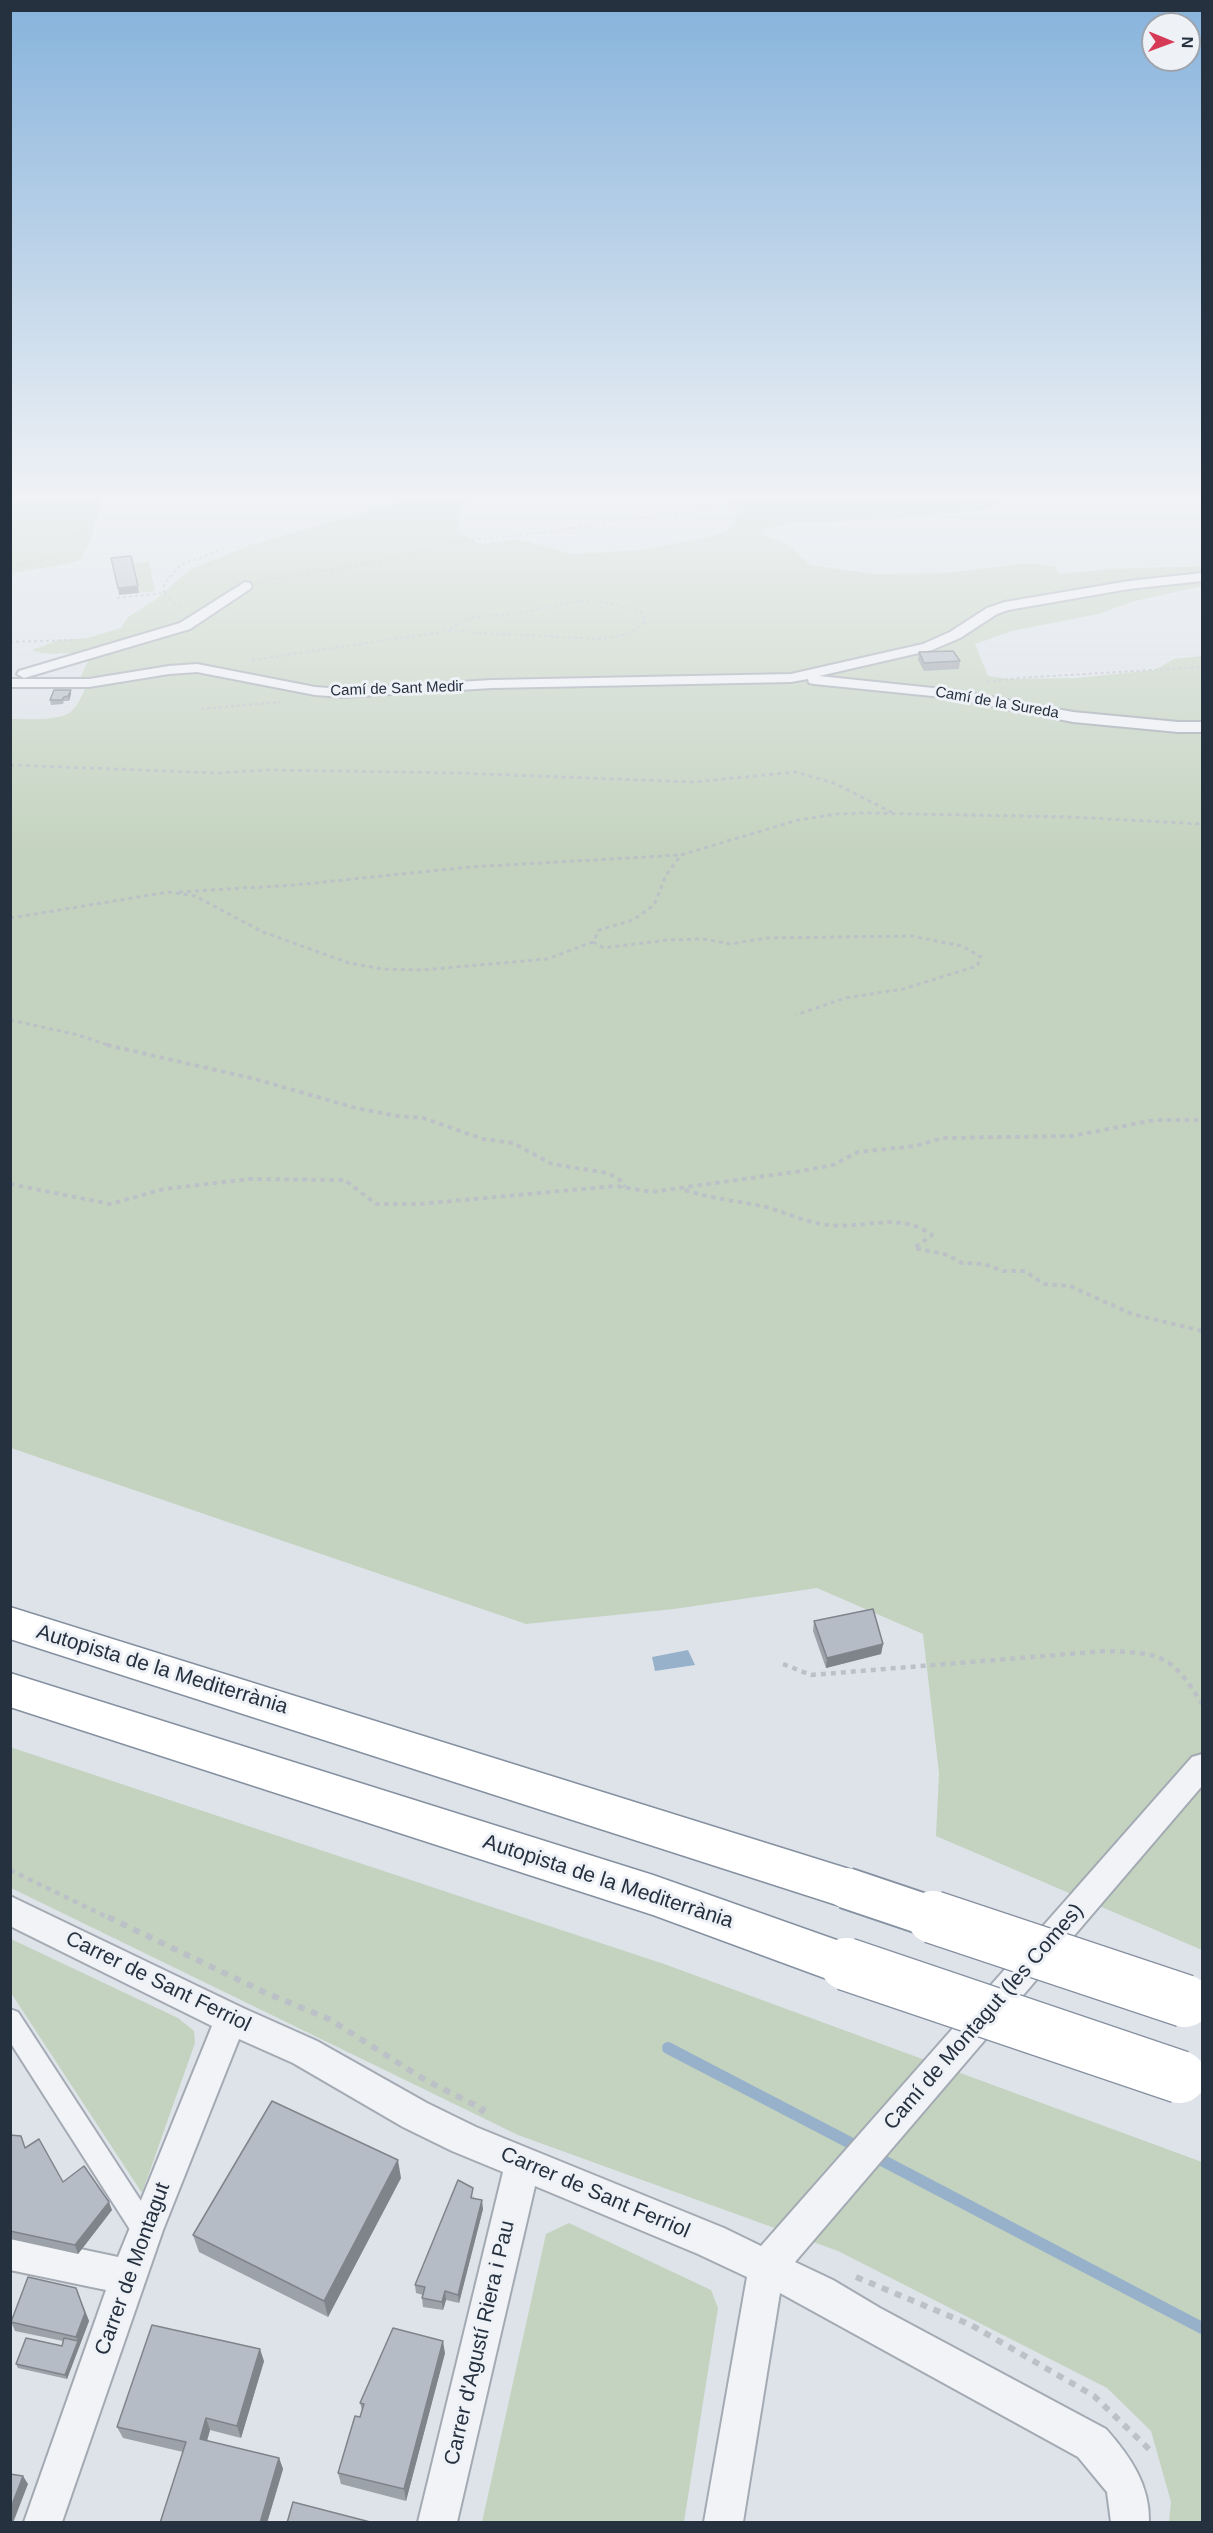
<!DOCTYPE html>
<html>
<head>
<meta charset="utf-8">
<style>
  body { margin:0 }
  #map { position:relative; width:1213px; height:2533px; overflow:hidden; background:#dee3e9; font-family:Arial,sans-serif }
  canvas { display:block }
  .frame { position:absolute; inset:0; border:12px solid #263140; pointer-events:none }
  .north { position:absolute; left:1141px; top:12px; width:60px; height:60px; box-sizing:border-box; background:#eef1f6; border:2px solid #9ea4ad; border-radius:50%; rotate:91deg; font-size:16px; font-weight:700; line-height:24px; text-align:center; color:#263140 }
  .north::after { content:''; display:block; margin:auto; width:21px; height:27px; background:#d53b56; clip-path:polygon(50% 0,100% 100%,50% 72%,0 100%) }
</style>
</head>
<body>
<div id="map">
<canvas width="1213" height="2533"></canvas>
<div class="frame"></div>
<div class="north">N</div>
</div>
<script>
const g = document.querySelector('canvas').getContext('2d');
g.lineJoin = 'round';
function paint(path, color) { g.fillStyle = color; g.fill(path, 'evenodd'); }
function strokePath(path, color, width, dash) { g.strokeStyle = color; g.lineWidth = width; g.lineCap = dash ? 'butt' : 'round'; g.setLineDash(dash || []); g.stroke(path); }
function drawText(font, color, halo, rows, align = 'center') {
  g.font = font + ' Arial,sans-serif'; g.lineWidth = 6; g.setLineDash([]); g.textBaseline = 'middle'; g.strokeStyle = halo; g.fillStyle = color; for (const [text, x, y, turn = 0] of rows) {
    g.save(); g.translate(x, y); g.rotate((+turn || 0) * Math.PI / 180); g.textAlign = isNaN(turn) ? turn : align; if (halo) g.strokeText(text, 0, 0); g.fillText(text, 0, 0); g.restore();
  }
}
const green = new Path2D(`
  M10 499H101L92 536 81 560 57 566 11 573Z
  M419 499H467L459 515V533L481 544 514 540 526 541 571 554 642 550 705 538 726 531 735 522 737 510 724 499H1002L986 510 892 519 790 523 765 529 761 534 786 543 810 565 874 574 944 573 1029 563 1056 567 1059 574 1110 569 1202 566V586L1135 601 1098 614 1012 631 975 644 988 676 1011 679 1076 678 1155 670 1174 659 1202 656V1950L936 1836 939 1773 923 1634 817 1588 674 1609 526 1624 11 1448V719C25 719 57 721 69 713 77 708 81 697 85 689L80 678 89 659C70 647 53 659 32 650L58 640 88 638 121 628 128 617 155 600 189 570 248 546 387 505Z
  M149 561 155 591 139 593 133 564Z
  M10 1747 667 1965 1202 2162V2522H1169L1171 2502 1151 2431 1107 2388 838 2251 518 2135 11 1888Z
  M11 1939 178 2018 194 2031 195 2043 142 2193 11 1993Z
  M569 2223 711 2290 718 2308 684 2522H482L546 2234Z`);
const water = new Path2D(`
  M688 1650 695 1665 655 1671 652 1657Z`);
const stream = new Path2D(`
  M668 2048 858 2147
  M874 2156 1202 2328`);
const pathFar4 = new Path2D(`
  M10 504 33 499
  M10 566C44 561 67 561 83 526 86 517 91 508 91 499
  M260 581 383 561 460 541 550 532 619 520 761 504 951 499
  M164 593V584L180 565 213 553 226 545
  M117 598 164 593 180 608
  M581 601C602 601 621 605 641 612L645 620 640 627 627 634 601 639 448 631C469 612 490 617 515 614 537 610 559 603 581 601Z
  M10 642 73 640
  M252 660 448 631
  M987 682 1017 678 1202 667
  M201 709 280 702`);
const pathFar3 = new Path2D(`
  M10 765 216 773 270 770 457 773 693 782 796 772 834 783 893 813
  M179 892 294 885 470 867 680 855
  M10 918 169 892 195 896 263 932 349 963 383 969 422 970 547 959 593 942 599 930 633 920 654 905 666 875 681 855 798 820 836 814 862 813 1071 817 1202 824
  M593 942 604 948 666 940 703 939 731 944 766 938 911 936 962 946 981 957 977 966 903 989 845 998 796 1015
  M10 1020 78 1035 111 1046`);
const pathFar2 = new Path2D(`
  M107 1045 255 1079 356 1108 397 1116 423 1118 483 1139 513 1143 552 1164 608 1173 620 1180 625 1187
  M10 1184 110 1204 164 1189 250 1179 345 1180 376 1204H419L616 1186 651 1192 801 1171 833 1165 858 1152 915 1146 943 1138 1072 1136 1155 1120H1202
  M685 1190C712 1199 739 1201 766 1207 787 1213 807 1223 829 1225 865 1229 899 1211 932 1235L914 1248 948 1255 962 1263 984 1264 1003 1271H1025L1044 1284 1070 1286 1132 1314 1202 1331`);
const pathFar1 = new Path2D(`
  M783 1664 811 1675 1106 1651C1162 1653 1172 1655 1202 1704
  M10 1870 111 1919`);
const path = new Path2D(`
  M108 1917 266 1993 329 2019 427 2081 483 2109 478 2116
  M856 2277 971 2325 1094 2396 1152 2452`);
const pedestrian = new Path2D(`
  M10 2009 18 2012 154 2221 158 2230 154 2239 145 2243 136 2239 10 2042Z`);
const minor = new Path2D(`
  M1202 573V581L1129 589 1008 610 997 614 960 638 932 650 819 676 952 690 1073 712 1178 722H1202V732H1178L1073 722 952 698 814 684 809 683 808 679 791 682 492 688 343 697 315 695 197 672 169 674 89 687H10V679H89L169 666 197 664 315 687 343 689 492 680 791 674 923 644 950 632 987 608 1005 602 1129 581Z
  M245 582 250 583 252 586 250 589 190 629 24 678 17 674 19 671 180 623Z
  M1202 1754V1786L795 2262 833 2280 880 2308 1106 2429C1130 2456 1150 2485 1149 2522H1111L1107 2492 1078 2457 780 2293 743 2522H704L747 2277 698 2254 535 2186 457 2522H418L503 2172 452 2151 403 2127 293 2063 239 2039 163 2230 62 2522H24L106 2290 10 2270V2234L118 2257 212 2026 10 1926V1896L243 2008 317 2041 427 2103 476 2127 724 2228 761 2246 1192 1757Z`);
const motorway = new Path2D(`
  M10 1607 846 1868 862 1874 869 1888 862 1902 846 1908 10 1639Z
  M10 1673 653 1875 862 1949 869 1964 862 1979 846 1986 653 1915 10 1707Z`);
const motorwayBridgeFar1 = new Path2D(`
  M846 1888 938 1919`);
const motorwayBridge = new Path2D(`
  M933 1917 1185 2001
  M846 1964 1180 2077`);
const wall = new Path2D(`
  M919 652 960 661 959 669 924 671 918 660Z
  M71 690V694L69 701H64L63 704 51 705 50 700Z
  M814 1621 883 1644 881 1654 826 1668 813 1631Z
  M10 2135 63 2182 112 2210 78 2254 10 2239Z
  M401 2178 328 2317 199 2252 193 2235Z
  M474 2196V2198L483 2209 459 2303 446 2300 443 2310 423 2307 422 2298 423 2295 416 2293 415 2285Z
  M76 2288 89 2321 67 2379 18 2368 16 2364 62 2346 63 2341 15 2331 11 2322Z
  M445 2353 406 2501 341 2484 338 2473 360 2417 362 2410 360 2403Z
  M264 2361 241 2438 210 2430 207 2441 279 2458 283 2469 267 2523H160L183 2452 123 2438 117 2427Z`);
const shadedWall = new Path2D(`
  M138 586 139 593 119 595 118 588Z
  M71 690V694L69 701 68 696Z
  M883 1644 881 1654 826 1668 827 1658Z
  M398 2160 401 2178 328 2317 324 2301Z
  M482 2200 483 2209 459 2303 458 2295Z
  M109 2202 112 2210 78 2254 75 2245Z
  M76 2288 89 2321 67 2379 65 2375 78 2341 76 2337Z
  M445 2291 446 2300 443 2310 442 2302Z
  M443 2341 445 2353 406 2501 404 2489Z
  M260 2349 264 2361 241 2438 237 2426Z
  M206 2418 210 2430 204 2451 200 2439Z
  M279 2458 283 2469 267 2523H260Z
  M23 2476 28 2484 13 2523H10V2510Z`);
const building = new Path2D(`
  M131 556 138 586 118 588 111 558Z
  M953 651 960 661 924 663 919 652Z
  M54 690H71L68 696 64 697 62 700H50Z
  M873 1609 883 1644 827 1658 814 1621Z
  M272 2101 398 2160 324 2301 193 2235Z
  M10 2135 21 2136 25 2148 39 2139 63 2182 84 2166 109 2202 75 2245 10 2231Z
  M458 2180 473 2188 471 2198 482 2200 458 2295 445 2291 442 2302 422 2298 425 2287 415 2285Z
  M28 2277 76 2288 85 2313 76 2337 11 2322Z
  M152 2325 260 2349 237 2426 206 2418 200 2439 279 2458 260 2523H160L186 2442 117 2427Z
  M393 2328 443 2341 404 2489 338 2473 355 2416 360 2417 364 2404 360 2403Z
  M26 2338 62 2346 64 2338 78 2341 65 2375 16 2364Z
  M10 2474 23 2476 10 2510Z
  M293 2502 374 2523H287Z`);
const farStreetnames = [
  ["Camí de Sant Medir",397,689,-2],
  ["Camí de la Sureda",997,703,10]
];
const nearStreetnames = [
  ["Autopista de la Mediterrània",162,1670,17],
  ["Autopista de la Mediterrània",608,1882,18],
  ["Carrer de Sant Ferriol",158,1982,26],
  ["Camí de Montagut (les Comes)",984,2017,-49],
  ["Carrer de Sant Ferriol",595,2193,23],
  ["Carrer de Montagut",133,2269,-70],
  ["Carrer d'Agustí Riera i Pau",480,2343,-77]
];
paint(green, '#c4d3bf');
paint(water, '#97b1cb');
strokePath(stream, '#97b1cb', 12);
strokePath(pedestrian, '#a3aab3', 4);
strokePath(minor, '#a3aab3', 4);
strokePath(motorway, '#8590a0', 3);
strokePath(pathFar4, '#bcc1c7', 2, [3, 3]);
strokePath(pathFar3, '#bcc1c7', 3, [4, 4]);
strokePath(pathFar2, '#bcc1c7', 4, [4.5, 4.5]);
strokePath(pathFar1, '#bcc1c7', 4.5, [5, 5]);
strokePath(path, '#bcc1c7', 6, [7, 7]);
paint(pedestrian, '#f1f3f7');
paint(minor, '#f1f3f7');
paint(motorway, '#fff');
strokePath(motorwayBridgeFar1, '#8590a0', 44, []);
strokePath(motorwayBridge, '#8590a0', 55, []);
strokePath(motorwayBridgeFar1, '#fff', 40);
strokePath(motorwayBridge, '#fff', 52);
paint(wall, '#9ca2aa');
paint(shadedWall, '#7f848b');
paint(building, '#b5bcc6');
strokePath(building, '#7f848b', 1.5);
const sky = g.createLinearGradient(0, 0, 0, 854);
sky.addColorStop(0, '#87b3dc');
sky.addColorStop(0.58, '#f0f2f5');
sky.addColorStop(1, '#f0f2f500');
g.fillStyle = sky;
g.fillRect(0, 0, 1213, 854);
drawText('15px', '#263140', '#eef1f6', farStreetnames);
drawText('21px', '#263140', '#eef1f6', nearStreetnames);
</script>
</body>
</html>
